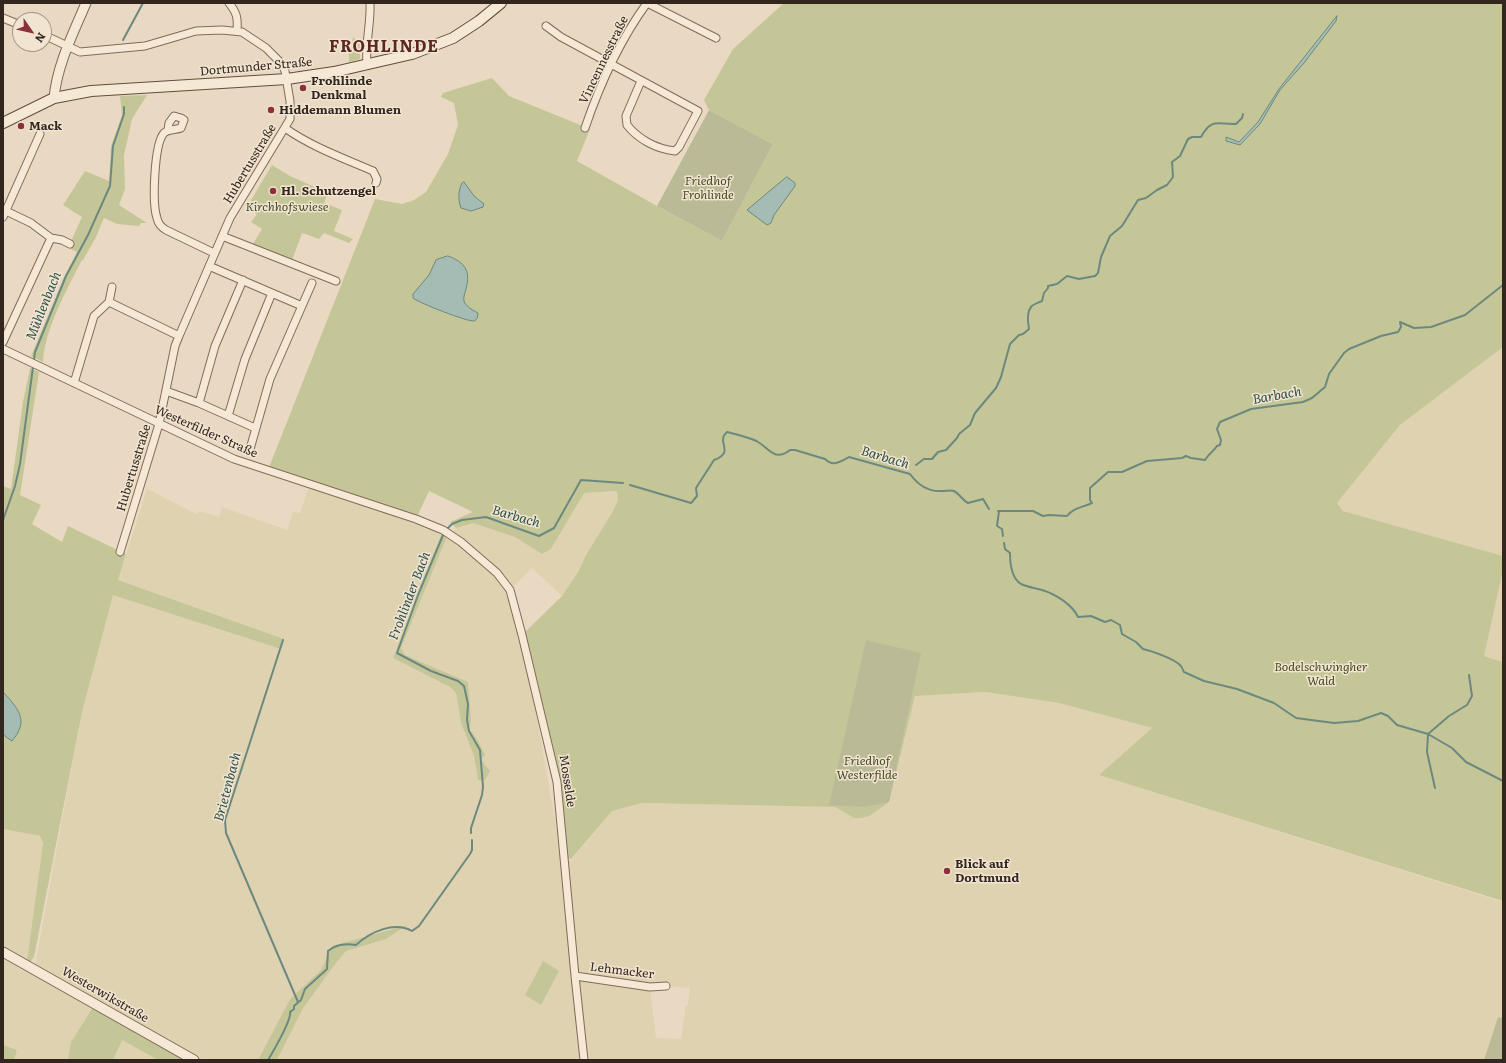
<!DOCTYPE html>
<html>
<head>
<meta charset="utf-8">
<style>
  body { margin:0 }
  #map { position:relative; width:1506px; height:1063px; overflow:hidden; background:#e9d9c2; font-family:Literata,serif }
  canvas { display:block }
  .frame { position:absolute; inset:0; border:4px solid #32261e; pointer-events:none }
  .north { position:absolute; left:12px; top:12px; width:40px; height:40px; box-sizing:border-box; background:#f1e5d1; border:1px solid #a59989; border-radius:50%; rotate:124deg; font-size:11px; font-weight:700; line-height:16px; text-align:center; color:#32261e }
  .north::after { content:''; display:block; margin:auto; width:14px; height:18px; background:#8a313a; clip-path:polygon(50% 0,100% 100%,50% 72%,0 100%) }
</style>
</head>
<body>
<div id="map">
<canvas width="1506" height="1063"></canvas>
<div class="frame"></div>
<div class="north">N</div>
</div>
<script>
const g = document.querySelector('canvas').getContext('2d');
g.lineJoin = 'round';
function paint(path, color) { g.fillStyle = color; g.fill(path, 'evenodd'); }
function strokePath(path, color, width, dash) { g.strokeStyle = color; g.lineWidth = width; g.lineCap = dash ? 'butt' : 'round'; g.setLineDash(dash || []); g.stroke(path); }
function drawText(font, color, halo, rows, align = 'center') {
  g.font = font + ' Literata,serif'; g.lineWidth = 3; g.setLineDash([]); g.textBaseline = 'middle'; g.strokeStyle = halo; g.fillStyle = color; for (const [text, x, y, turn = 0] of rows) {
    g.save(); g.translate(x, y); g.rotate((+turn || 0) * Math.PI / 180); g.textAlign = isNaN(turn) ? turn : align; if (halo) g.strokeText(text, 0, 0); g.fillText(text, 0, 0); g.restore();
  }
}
const farmland = new Path2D(`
  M1503 347V556L1343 511 1337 503 1400 425Z
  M310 484 443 530 393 658 450 687 456 693 461 723 474 756 478 780H485L490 771 481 759 477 739 469 729 471 721 468 682 405 655 401 648 446 539 456 528 473 523 515 537 543 554 551 549 584 493 617 491 618 500 613 511 586 555 578 572 562 596 532 568 510 590 522 635 560 848 582 1060H277L302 1010 332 968 346 951 386 939 405 925 332 946 321 970 290 999 258 1060H205L35 966 82 712 113 594 281 649 284 639 118 580 147 489 198 515 199 511 219 517 222 507 287 530 293 512 300 513Z
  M1503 570V662L1484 656Z
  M985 692 1059 703 1152 728 1099 775 1503 902V1018L1498 1017 1484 1060H588L565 867 612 811 642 803 835 807 854 818 889 802 915 696ZM666 986 690 988 688 1005H686L681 1039 656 1038 650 989Z
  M3 829 40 836 43 843 27 961 3 950Z
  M3 952 95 1004 71 1042 68 1060H14L17 1050 3 1045Z
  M121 1039 158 1060H113Z`);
const green = new Path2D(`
  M784 3H1503V347L1400 425 1337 503 1343 511 1503 556V570L1484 656 1503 662V901L1099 775 1152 728 1059 703 985 692 915 696 889 802 869 816 861 818H854L835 807 642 803 612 811 571 859 567 858 563 801 547 726 522 635 562 596 578 572 586 555 613 511 618 500 617 491 584 493 551 549 542 554 515 537 473 523 456 528 450 522 473 512 429 491 416 519 268 470 375 199 402 204 414 200 426 192 448 154 458 125 454 103 441 97 443 93 492 78 509 96 590 129 577 161 657 206 722 241 773 144 709 110 704 100 733 49Z
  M353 37 360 44V59L349 62V48H352Z
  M147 95 132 119 124 155 125 189 119 205 147 223H141L139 226 117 224 104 218 95 239 83 260H82C68 287 44 331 43 362L31 356 65 275 77 252 68 248 82 217 63 205 85 171 109 181 111 146 122 115 120 96Z
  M272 165 290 176 328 193 324 203 342 210 334 231 353 239 349 243 324 233 319 239 302 233 291 263 251 247 262 229 251 222 257 214 247 207Z
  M30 368 39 372 20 495 41 505 32 524 62 542 68 526 126 554 118 580 284 639 281 649 113 595 82 712 34 957 31 961H27L43 843 40 836 3 829V486L11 489 23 402Z
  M443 530 446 539 401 648 405 655 468 682 471 721 469 729 477 739 485 755 481 759 490 771 485 780H478L474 756 461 723 456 693 450 687 393 658Z
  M407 925 386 939 346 951 332 968 302 1010 277 1060H258L290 999 321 970 332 946Z
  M543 961 559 971 541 1005 525 995Z
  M33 968 203 1060H158L122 1040 113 1060H68L71 1042 95 1004Z
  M3 1045 17 1050 14 1060H3Z`);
const cemetery = new Path2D(`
  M709 110 773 144 722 241 657 206Z
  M866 640 921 653 889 802 863 807 829 805Z
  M1498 1017 1503 1018V1060H1484Z`);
const water = new Path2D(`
  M1337 16 1336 21 1304 63 1280 90 1260 124 1240 145 1226 141V137L1239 142 1258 122 1279 89Z
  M787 177 795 183V186L774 215 771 223 767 225 747 210 766 194Z
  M464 182 474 196 484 204 483 207 471 211 461 208C458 200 458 191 462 183Z
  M448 256C465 262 471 271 466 289 465 293 463 297 464 301 465 306 474 311 478 313 478 317 477 320 474 321 468 322 419 303 413 298V294L429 275 436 260Z
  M4 693C13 703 26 716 19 730 18 734 14 738 12 741L6 737 3 733V695Z`);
const stream = new Path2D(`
  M123 40 143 3
  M916 465 924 459H932L938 452 946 450 957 438 959 434 970 425 975 413 996 388 1001 377 1010 344 1019 335 1023 334 1029 329C1028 323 1026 313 1031 307 1033 304 1038 303 1042 301L1044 293 1048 288V286L1057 284 1067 276 1079 279 1095 276 1098 273 1101 257 1110 236 1122 226 1138 200 1146 198 1157 190 1167 185 1173 177 1172 162 1180 156 1188 139 1192 137H1201C1212 117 1218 125 1236 124L1242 118 1243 114
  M630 485 691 503 697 496 696 488 714 460C736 452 715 442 727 432 734 434 752 438 758 442 770 449 775 462 790 450H795L825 459C833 467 840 462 849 457L910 474C918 485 928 492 942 491 946 491 951 490 954 491 960 494 962 500 968 503L983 499 989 509
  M998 511H1033L1043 516 1049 515 1067 516C1074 507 1082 508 1092 503L1090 500V488L1108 472H1122L1147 461 1182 458 1186 456 1191 458 1205 460C1209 453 1214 451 1217 446L1220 445 1221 440 1217 429 1220 422 1251 409 1303 402 1312 398 1325 387 1329 374 1344 353 1349 349 1381 336 1398 332 1401 327 1400 322 1414 328 1431 327 1465 315 1503 285
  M999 511 997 526 1002 529 1003 536
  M3 520 15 486 20 464 35 352 66 276 88 235 110 186 113 146 124 114V107
  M448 528 452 524 462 520 486 517 539 536 554 528 581 480 623 483
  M443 535 418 595 397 653 431 671 458 681 464 686 468 704 467 720 469 731 480 750 483 787 482 795 471 828V833
  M1004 543 1005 549 1010 553C1010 563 1011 578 1021 584 1027 587 1035 588 1042 590 1055 594 1072 604 1078 617L1091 616 1105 622 1111 620 1120 625 1122 634 1136 642 1143 649C1152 651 1175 659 1181 666 1182 667 1183 671 1184 672L1204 681 1237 689 1274 703 1296 718 1334 723 1358 721 1381 713 1388 716 1397 725 1428 734 1452 748 1466 762 1503 781
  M283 640 225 820 226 833 298 1002
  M1435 788 1427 752 1428 734 1449 716 1467 705 1472 696 1469 675
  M268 1060C273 1052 292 1019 290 1012L294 1009V1006L301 1000 305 989 327 969 328 951C336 944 345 943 356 945 370 932 394 921 412 931L419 926 470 854 472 850V840`);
const minor = new Path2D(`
  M229 3C237 13 238 18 237 31
  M647 3 716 38
  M3 18 20 25
  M546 26 561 37 698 111 679 147 675 151C656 149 638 139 627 125L626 116 641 81
  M44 35 80 52 145 46 196 31 222 30 242 32 266 48 282 64 285 71 290 101V119L230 218 179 336 175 346 159 424 120 552
  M367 65C365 43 371 24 370 3
  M285 128C312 147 343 158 373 171L377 179 376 183
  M585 128C600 84 620 40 647 3
  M168 130 169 123 174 116 181 118 184 120 181 128C176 130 168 129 164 133 154 144 152 204 157 218 158 224 161 227 166 230L214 253
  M6 211 31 223 51 238 62 240 70 244
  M3 217 40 134
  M222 236 336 281
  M209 266 302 306
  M109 302 112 287
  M3 342 51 238
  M3 349 234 459 416 519 443 530 461 542 497 573 510 590 522 635 557 782 575 976 584 1060
  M74 383 94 316 109 302 179 336
  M166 391 199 403 255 428
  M199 403 215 346 243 280
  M228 416 245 359 272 293
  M250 449 270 379 312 283
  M575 976 650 987 666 986`);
const tertiary = new Path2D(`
  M54 98C57 65 73 34 86 3
  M3 952 194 1060`);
const secondary = new Path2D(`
  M3 123 54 98 91 91 287 79 334 72 377 62 412 54 453 38 479 21 501 3`);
const markers = [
  [303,88,4,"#8a313a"],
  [271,110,4,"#8a313a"],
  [21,126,4,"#8a313a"],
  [273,191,4,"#8a313a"],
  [947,871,4,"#8a313a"]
];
const streetNames = [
  ["Vincennesstraße",604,60,-64],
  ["Dortmunder Straße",256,67,-5],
  ["Hubertusstraße",250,164,-59],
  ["Westerfilder Straße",206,432,24],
  ["Hubertusstraße",134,468,-73],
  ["Mosselde",567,781,81],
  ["Lehmacker",622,971,7],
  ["Westerwikstraße",105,995,30]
];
const poiNames = [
  ["Frohlinde",311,81],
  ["Denkmal",311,95],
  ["Hiddemann Blumen",279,110],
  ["Mack",29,126],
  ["Hl. Schutzengel",281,191],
  ["Blick auf",955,864],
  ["Dortmund",955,878]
];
const parkNames = [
  ["Friedhof",708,181],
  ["Frohlinde",708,195],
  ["Kirchhofswiese",287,207],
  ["Bodelschwingher",1321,667],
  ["Wald",1321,681],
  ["Friedhof",867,761],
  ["Westerfilde",867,775]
];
const waterNames = [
  ["Mühlenbach",44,306,-68],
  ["Barbach",1277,396,-10],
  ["Barbach",885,458,17],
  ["Barbach",516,517,16],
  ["Frohlinder Bach",410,596,-69],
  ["Brietenbach",228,787,-75]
];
const districtNames = [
  ["FROHLINDE",384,47]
];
paint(farmland, '#ded2b0');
paint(green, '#c5c697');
paint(cemetery, '#babb96');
paint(water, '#a4bcb3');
strokePath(water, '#6c897f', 1);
strokePath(stream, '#6c897f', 2);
strokePath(minor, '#816b5b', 9);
strokePath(tertiary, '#816b5b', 11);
strokePath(secondary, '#634d3e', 12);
strokePath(minor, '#f5e8d4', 7);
strokePath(tertiary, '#f5e8d4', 9);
strokePath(secondary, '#f5e8d4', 10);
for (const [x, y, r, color] of markers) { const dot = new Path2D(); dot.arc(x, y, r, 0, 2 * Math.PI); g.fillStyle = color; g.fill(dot); strokePath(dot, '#f1e5d1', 1.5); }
drawText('12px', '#32261e', '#f1e5d1', streetNames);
drawText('bold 12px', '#32261e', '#f1e5d1', poiNames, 'left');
drawText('italic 12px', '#474d26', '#f1e5d1', parkNames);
drawText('italic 13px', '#2e514b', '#f1e5d1', waterNames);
g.letterSpacing = '1px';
drawText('bold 16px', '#5b2821', '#f1e5d1', districtNames);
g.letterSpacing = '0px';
</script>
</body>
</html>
